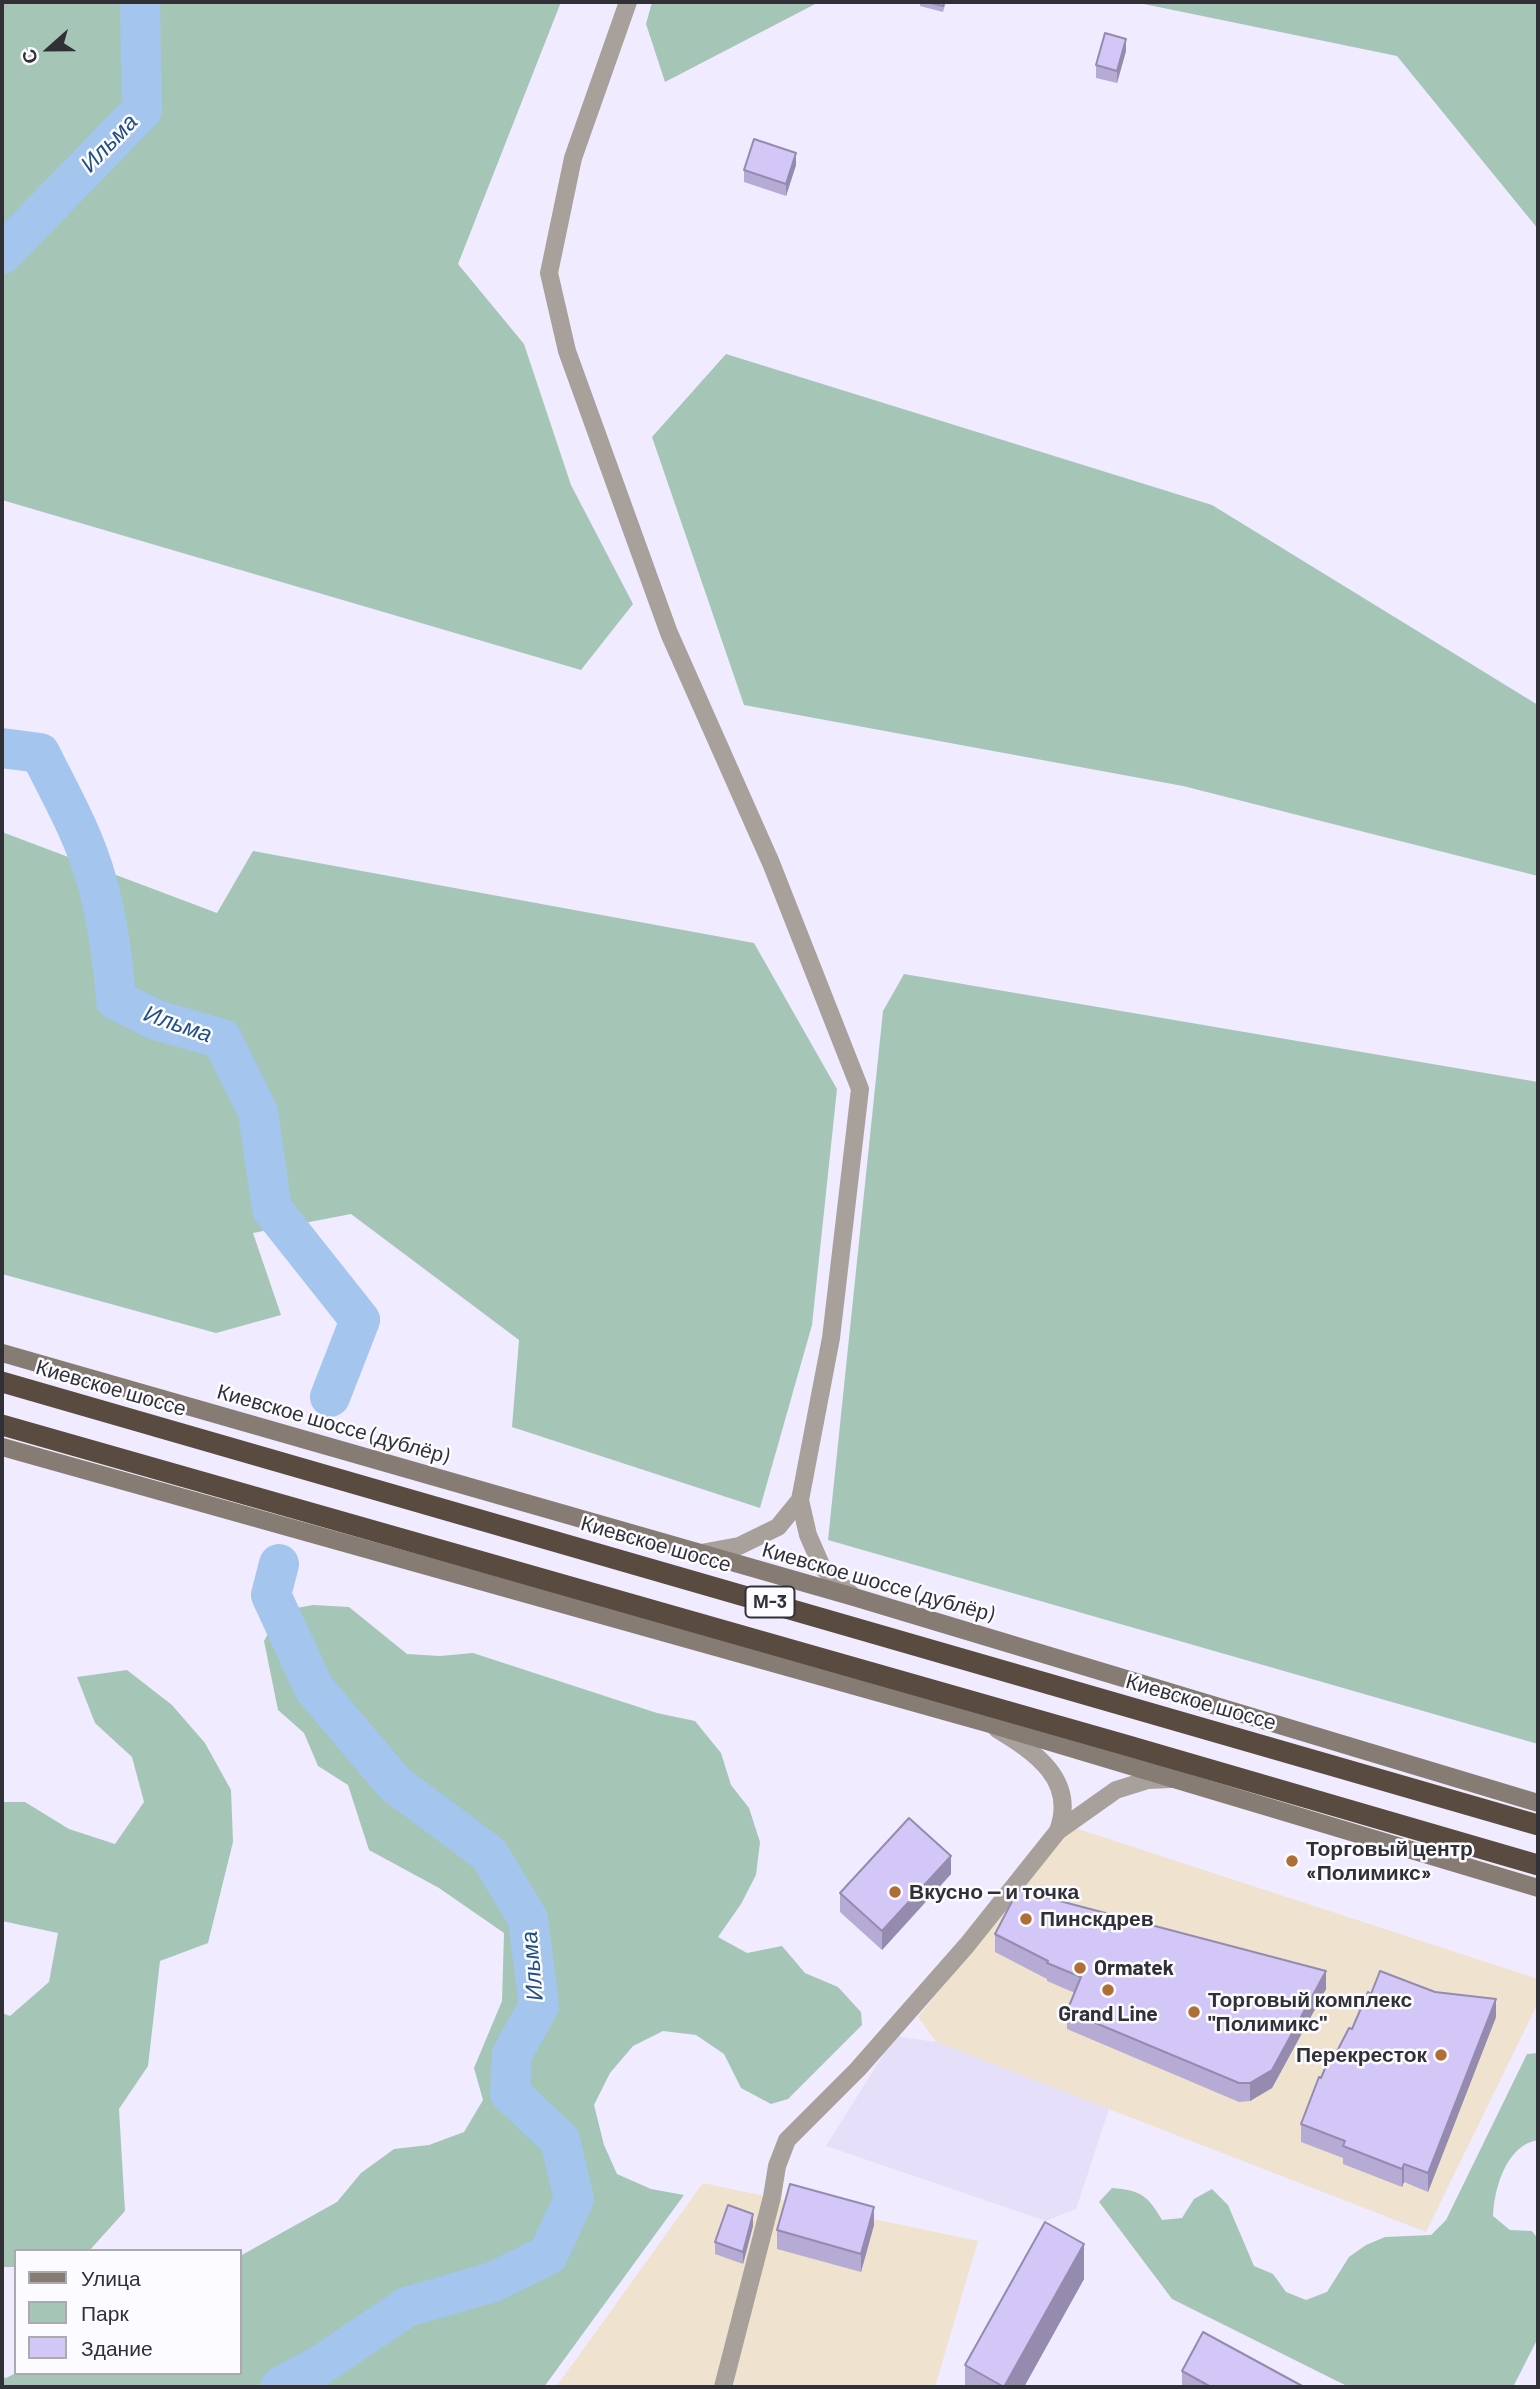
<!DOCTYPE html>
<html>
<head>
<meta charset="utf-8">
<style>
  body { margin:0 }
  #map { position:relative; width:1540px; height:2389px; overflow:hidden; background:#f0ebff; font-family:Barlow,sans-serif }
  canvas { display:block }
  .frame { position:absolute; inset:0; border:4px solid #313037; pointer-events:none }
  .legend { position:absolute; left:14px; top:2249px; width:228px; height:126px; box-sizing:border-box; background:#fcfbff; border:2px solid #abaaaf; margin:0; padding:9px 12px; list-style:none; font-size:21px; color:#313037 }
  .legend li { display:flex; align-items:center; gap:14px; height:35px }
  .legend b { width:35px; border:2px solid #abaaaf }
  .north { position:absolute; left:14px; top:14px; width:70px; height:70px; -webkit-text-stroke:5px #fcfbff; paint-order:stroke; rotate:249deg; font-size:19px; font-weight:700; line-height:28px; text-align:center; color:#313037 }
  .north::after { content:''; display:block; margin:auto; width:24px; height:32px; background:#313037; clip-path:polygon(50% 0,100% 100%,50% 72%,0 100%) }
</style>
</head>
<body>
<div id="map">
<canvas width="1540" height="2389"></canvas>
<div class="frame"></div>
<ul class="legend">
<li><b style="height:9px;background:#867c73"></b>Улица</li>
<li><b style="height:19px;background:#a5c6b7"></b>Парк</li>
<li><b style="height:19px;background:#d3c7f8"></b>Здание</li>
</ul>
<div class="north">С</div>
</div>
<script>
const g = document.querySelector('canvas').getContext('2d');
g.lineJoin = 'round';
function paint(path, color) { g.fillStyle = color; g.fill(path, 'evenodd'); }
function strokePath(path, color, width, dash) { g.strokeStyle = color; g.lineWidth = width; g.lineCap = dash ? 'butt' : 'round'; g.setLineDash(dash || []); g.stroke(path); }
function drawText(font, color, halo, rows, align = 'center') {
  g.font = font + ' Barlow,sans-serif'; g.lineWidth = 5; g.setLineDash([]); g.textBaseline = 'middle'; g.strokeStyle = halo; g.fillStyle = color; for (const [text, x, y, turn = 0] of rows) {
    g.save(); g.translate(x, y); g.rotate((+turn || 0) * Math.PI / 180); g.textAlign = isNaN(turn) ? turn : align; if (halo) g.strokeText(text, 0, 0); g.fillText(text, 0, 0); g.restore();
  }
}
const commercial = new Path2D(`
  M1072 1827 1538 1979V2003L1426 2232 936 2042 918 2017Z
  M703 2183 978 2241 935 2387H556Z`);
const built = new Path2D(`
  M895 2036 936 2042 1109 2109 1076 2209 1046 2221 826 2146Z`);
const green = new Path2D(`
  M2 2H561L458 264 524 344 571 485 633 604 581 670 2 500Z
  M652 2H819L665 82 646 24Z
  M1134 2H1538V229L1397 56Z
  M726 354 1212 505 1538 705V876L1183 786 744 705 652 437Z
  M2 832 217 913 253 851 754 943 837 1089 812 1325 760 1508 512 1427 519 1340 351 1214 253 1233 281 1315 216 1333 2 1274Z
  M904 974 1538 1082V1744L828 1540 883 1011Z
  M313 1605 349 1607 407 1654 440 1656 473 1653 657 1713 695 1721 721 1753 731 1785 749 1808 760 1842 756 1875 741 1904 718 1937 747 1953 782 1946 805 1973 838 1987 861 2012 862 2025 788 2099 771 2104 741 2088 724 2054 696 2035 663 2031 633 2046 610 2073 594 2105 604 2145 617 2174 651 2189 684 2195 544 2387H2V2377L6 2378 16 2373H240V2256L337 2202 361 2173 394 2149 429 2145 464 2132 483 2100 474 2068 502 2001 504 1933 439 1888 369 1850 348 1785 318 1766 304 1733 278 1710 264 1641 280 1611Z
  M127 1670 172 1705 205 1743 231 1790 233 1842 208 1943 160 1961 148 2066 119 2109 125 2211 89 2251H16V2267H2V2013L10 2016 49 1982 58 1933 2 1921V1802H25L69 1829 115 1844 144 1802 132 1757 95 1723 77 1677Z
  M1538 2053V2140C1506 2145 1494 2189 1493 2216L1510 2230 1532 2231 1538 2239V2338L1513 2387H1349L1172 2299 1099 2202 1112 2188C1141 2190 1148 2196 1162 2220L1182 2218 1194 2199 1212 2189 1228 2205 1254 2266 1273 2274 1286 2292 1306 2300 1327 2292 1349 2257 1366 2245 1385 2237 1431 2235 1446 2220 1527 2054Z`);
const river = new Path2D(`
  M2 254 142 110 140 2
  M2 748 40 753C61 795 85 837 97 882 108 921 113 960 116 1000L156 1020 222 1039 258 1112 272 1209 360 1320 330 1397
  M279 1564 271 1595 314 1688 394 1783 489 1854 528 1919 539 2006 512 2054 510 2093 560 2140 574 2199 548 2255 493 2282 407 2307 322 2364 280 2387`);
const street = new Path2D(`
  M628 2 573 158 549 273 567 351 669 633 771 863 860 1089 831 1338 800 1500 808 1535 822 1567 854 1597
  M701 1553 739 1546 778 1527 800 1500
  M997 1729C1035 1752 1077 1780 1058 1831
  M723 2387 772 2197 777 2166 787 2140 858 2069 967 1945 1058 1831 1116 1790 1148 1780 1171 1779`);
const secondary = new Path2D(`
  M2 1353 854 1597 1538 1803
  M2 1447 987 1723 1538 1888`);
const highway = new Path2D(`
  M2 1382 1538 1825
  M2 1425 1122 1744 1538 1865`);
const wall = new Path2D(`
  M920 2H946L943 12 920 6Z
  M1126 51 1117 83 1096 78V65Z
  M796 165 786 196 744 182V170Z
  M951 1874 882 1950 840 1912V1893Z
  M995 1934 1326 1989 1272 2088 1250 2101 1239 2102 1067 2029V2011L1075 1993 1047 1981V1979L995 1952Z
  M1496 2017 1428 2192 1404 2182 1402 2187 1343 2164V2158L1301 2142V2124L1321 2078 1331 2063Z
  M874 2225 861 2272 777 2249V2230Z
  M753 2226 743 2264 715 2254V2242Z
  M1084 2279 1024 2387H965V2365Z
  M1182 2371 1304 2387H1182Z`);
const shadedWall = new Path2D(`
  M1126 39V51L1117 83V71Z
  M796 153V165L786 196V184Z
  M951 1856V1874L882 1950V1931Z
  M1326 1971V1989L1272 2088 1250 2101V2083Z
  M1496 1999V2017L1428 2192V2173Z
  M1404 2164V2182L1402 2187V2169Z
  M874 2207V2225L861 2272V2254Z
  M753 2214V2226L743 2264V2252Z
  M1084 2244V2279L1024 2387H1004Z`);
const building = new Path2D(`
  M927 2H944L943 6Z
  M1105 33 1126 39 1117 71 1096 65Z
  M754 139 796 153 786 184 744 170Z
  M909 1818 951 1856 882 1931 840 1893Z
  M1018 1890 1326 1971 1272 2070 1250 2083H1239L1067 2011 1081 1977 1047 1963 1048 1961 995 1934Z
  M1380 1971 1435 1992 1496 1999 1428 2173 1404 2164 1402 2169 1343 2146 1345 2141 1301 2124 1319 2077 1321 2078 1328 2061 1331 2063 1349 2028 1352 2029 1368 1992 1371 1994Z
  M790 2184 874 2207 861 2254 777 2230Z
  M728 2205 753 2214 743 2252 715 2242Z
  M1045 2222 1084 2244 1004 2387 965 2365Z
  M1203 2332 1304 2387H1211L1182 2371Z`);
const markers = [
  [1292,1861,7,"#ae6e36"],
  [895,1892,7,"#ae6e36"],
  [1026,1919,7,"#ae6e36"],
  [1080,1968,7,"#ae6e36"],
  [1108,1990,7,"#ae6e36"],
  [1194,2012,7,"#ae6e36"],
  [1441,2055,7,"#ae6e36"]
];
const shields = [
  [770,1602,49]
];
const shieldNames = [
  ["М-3",770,1602]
];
const streetNames = [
  ["Киевское шоссе",111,1388,16],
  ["Киевское шоссе (дублёр)",333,1424,16],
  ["Киевское шоссе",656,1544,16],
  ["Киевское шоссе (дублёр)",878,1582,16],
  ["Киевское шоссе",1201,1702,16]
];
const poiNames = [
  ["Торговый центр",1306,1849],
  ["«Полимикс»",1306,1873],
  ["Вкусно — и точка",909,1892],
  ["Пинскдрев",1040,1919],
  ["Ormatek",1094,1968],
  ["Торговый комплекс",1208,2000],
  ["\"Полимикс\"",1208,2024],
  ["Grand Line",1108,2014,"center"],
  ["Перекресток",1427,2055,"right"]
];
const waterNames = [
  ["Ильма",109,143,-46],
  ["Ильма",178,1024,19],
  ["Ильма",532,1966,-95]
];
paint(commercial, '#efe3cf');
paint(built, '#e5dffa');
paint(green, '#a5c6b7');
strokePath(river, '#a3c5ee', 40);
strokePath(street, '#a8a19b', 18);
strokePath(secondary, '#867c73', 18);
strokePath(highway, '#594b3f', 21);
paint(wall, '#b5abd5');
paint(shadedWall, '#948bae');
paint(building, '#d3c7f8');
strokePath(building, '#948bae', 2);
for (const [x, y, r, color] of markers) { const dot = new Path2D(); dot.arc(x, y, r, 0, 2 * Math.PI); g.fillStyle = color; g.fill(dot); strokePath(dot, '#fcfbff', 2.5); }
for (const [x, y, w] of shields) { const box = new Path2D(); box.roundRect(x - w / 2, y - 15.5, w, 31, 5); g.fillStyle = '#fcfbff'; g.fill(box); strokePath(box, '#313037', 2); }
drawText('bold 19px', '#313037', null, shieldNames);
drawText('21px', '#313037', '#fcfbff', streetNames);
drawText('bold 21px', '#313037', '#fcfbff', poiNames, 'left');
drawText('italic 23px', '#215082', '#fcfbff', waterNames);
</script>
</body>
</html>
